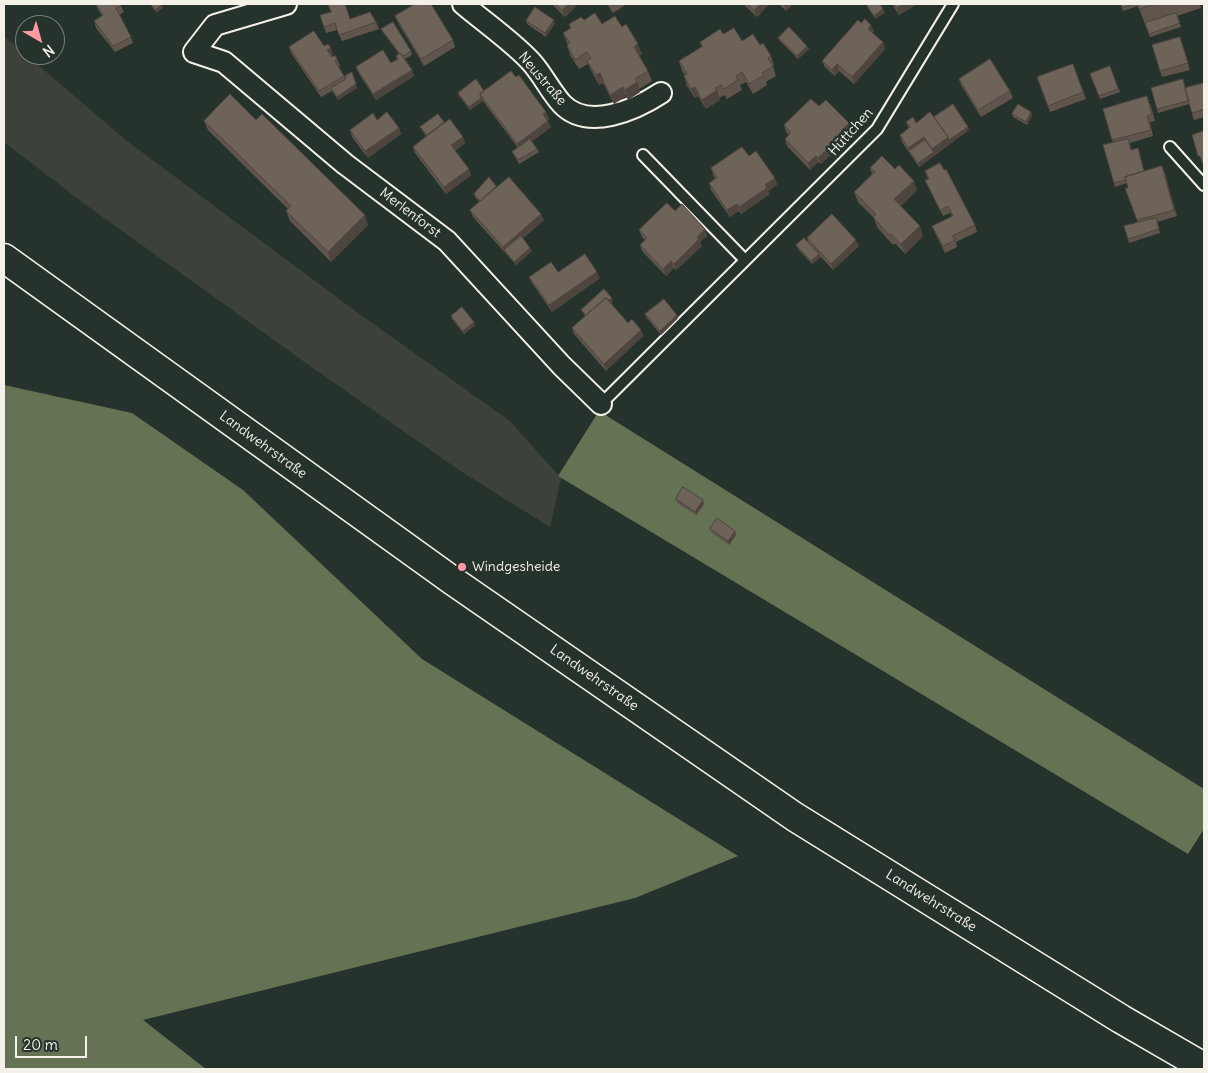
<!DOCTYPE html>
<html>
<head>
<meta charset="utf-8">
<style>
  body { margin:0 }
  #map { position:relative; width:1208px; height:1073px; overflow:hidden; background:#26332d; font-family:Delius,sans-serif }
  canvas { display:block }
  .frame { position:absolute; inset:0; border:5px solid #f4f1e8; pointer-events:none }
  .north { position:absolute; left:15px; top:15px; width:50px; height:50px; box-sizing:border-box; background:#26332d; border:1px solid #787f78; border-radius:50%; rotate:142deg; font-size:14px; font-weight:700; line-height:20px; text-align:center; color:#f4f1e8 }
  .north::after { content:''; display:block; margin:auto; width:18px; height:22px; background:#ff9aa2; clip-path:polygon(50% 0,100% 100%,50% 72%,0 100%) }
  .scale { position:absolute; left:15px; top:1036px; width:72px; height:22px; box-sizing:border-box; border:2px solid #f4f1e8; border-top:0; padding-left:6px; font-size:15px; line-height:18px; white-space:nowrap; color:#f4f1e8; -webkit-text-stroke:4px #26332d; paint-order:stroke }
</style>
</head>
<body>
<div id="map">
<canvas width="1208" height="1073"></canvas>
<div class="frame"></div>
<div class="north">N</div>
<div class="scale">20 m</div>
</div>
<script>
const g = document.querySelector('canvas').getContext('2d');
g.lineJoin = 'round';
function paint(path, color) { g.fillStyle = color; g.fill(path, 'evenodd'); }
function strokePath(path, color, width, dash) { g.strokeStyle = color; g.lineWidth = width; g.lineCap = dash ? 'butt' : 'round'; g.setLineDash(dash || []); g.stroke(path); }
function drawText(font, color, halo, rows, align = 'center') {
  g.font = font + ' Delius,sans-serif'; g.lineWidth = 5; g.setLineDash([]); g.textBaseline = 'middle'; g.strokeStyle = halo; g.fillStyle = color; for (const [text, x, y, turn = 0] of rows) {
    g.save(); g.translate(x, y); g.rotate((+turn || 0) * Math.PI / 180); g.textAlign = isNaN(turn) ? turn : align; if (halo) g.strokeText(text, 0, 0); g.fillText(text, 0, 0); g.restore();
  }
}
const built = new Path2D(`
  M4 36 127 141 354 310 510 421 561 478 550 527 459 470 310 366 82 202 4 142Z`);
const green = new Path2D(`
  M4 385 132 413 243 490 422 659 738 856 635 898 143 1020 206 1069H4Z
  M599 411 1204 789V829L1188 854 558 476Z`);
const service = new Path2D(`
  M1170 147 1204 185
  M643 155 745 260
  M601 404 877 129 953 4`);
const minor = new Path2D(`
  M286 4 215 25 194 52 224 62 345 164 447 241 562 366 601 404
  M463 4C484 22 516 44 533 64 544 77 551 92 562 104 588 131 635 110 661 93`);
const secondary = new Path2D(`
  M4 258 453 581 795 817 1121 1019 1204 1067`);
const wall = new Path2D(`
  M95 4H120L124 12 119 15 131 37 133 43 115 52 96 28 94 21 102 16Z
  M552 4H578L565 17Z
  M607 4H627L613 13Z
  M743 4H769L757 17Z
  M779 4H793L786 11Z
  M892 4H917L899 15Z
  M1121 4H1200L1201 8 1177 16 1181 27 1150 37 1138 6 1123 11Z
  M320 15 376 22 379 29 342 41 337 30 326 33Z
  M395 16 453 40 455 47 424 66 398 23Z
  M584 20 602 24 622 27 642 54 639 56 648 71 652 81 639 89 640 92 628 100 626 96 614 104 603 83 599 85 591 70 588 64 579 69 570 55 567 45H568L563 33 570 28 569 24Z
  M526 21 555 23 546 37 527 24Z
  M861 23 874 31 872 33 883 42 885 49 854 84 839 71 835 76 825 67 822 61Z
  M381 29 411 51 412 55 405 59 412 70 414 76 376 100 359 74 356 67 391 63 397 59 396 56 399 54 383 32Z
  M723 34 742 41 760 45 771 56 774 66H773L776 76 766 82 767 85 753 94 746 82 740 85 742 90 727 99 725 95 719 98 720 100 706 109 698 96 695 98 687 86 684 76 685 75 682 71 679 61 702 47 700 42Z
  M1180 37 1190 70 1162 77 1160 71Z
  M778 38 809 49 798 59 780 41Z
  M324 46 333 54 331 56 332 57 337 59 340 66 338 67 344 76 357 88 338 100 332 91 321 97 291 53 289 47Z
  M1073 64 1086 99 1050 112 1037 77Z
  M1110 66 1120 92 1100 99 1090 74Z
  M516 77 546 112 549 119 547 120 551 127 532 141 537 149 539 152 519 164 514 155 512 152 518 148 483 101 470 110 459 96 458 93 484 91Z
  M959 79 1010 91 1013 98 981 117 961 85Z
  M1204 83V117L1194 120 1189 104 1158 113 1151 88H1186Z
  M1150 103 1155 121 1150 122 1153 136 1130 143 1131 150 1145 171 1162 166 1177 216 1157 222 1160 233 1129 243 1124 226 1138 223 1125 188H1128L1127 183 1115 187 1114 183 1113 143 1103 109Z
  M819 106 851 130 844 137 846 140 821 164 818 162 810 170 787 146 785 139 789 135 786 132 784 125Z
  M1012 114 1032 115 1027 125 1013 117Z
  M934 117 969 130 919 167 902 142 900 135 909 129 906 122 916 123Z
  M256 120 368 225 331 262 290 221 286 211 288 209 208 130 204 121Z
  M377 120 399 128 401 134 368 158 352 137 350 130Z
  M445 123 463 137 465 143 455 151 471 175 446 194 415 153 413 147 426 136 420 127Z
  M749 156 775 178 777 185 768 191 770 194 741 214 739 211 730 217 711 190 709 183 715 178 713 175 711 168Z
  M870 168 895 169 917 190 901 206 923 236 905 254 896 244H892L877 227 874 218 858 202 854 192 872 174Z
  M925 171 975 225 977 232 956 242 957 247 945 253 935 233 932 226 952 216 950 213 943 216 928 187 925 180 928 179Z
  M497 187 544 220 523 238 532 251 516 265 473 217 470 210 479 202 475 197 474 194Z
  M675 211 705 229 707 236 700 242 702 246 676 270 674 268 666 276 642 251 640 245 645 240 642 237 639 230Z
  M807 238 859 246 833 270 821 257 812 264 798 249 796 245 808 242Z
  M558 272 600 278 552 312 532 283 529 277Z
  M613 301 611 303 628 323 641 330 643 336 606 371 574 334 572 328 585 316 581 310Z
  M645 314 678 318 661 335 646 317Z
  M451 316 475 325 464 334 452 319Z
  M676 499 704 504 696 515 677 503Z
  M710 529 735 531 736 535 729 545 711 532Z`);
const shadedWall = new Path2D(`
  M569 4H578L565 17 562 10Z
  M761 4H769L757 17 754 10Z
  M784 4H793L786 11Z
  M904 4H917L899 15 897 8Z
  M162 5 163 8 156 13 155 10Z
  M883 9 885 13 875 19 874 16Z
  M554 20 555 23 546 37 545 33Z
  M871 25 874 31 870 36 868 29Z
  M883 42 885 49 854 84 852 77Z
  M638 44 642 54 637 57 634 47Z
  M807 46 809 49 798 59 797 56Z
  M331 48 333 54 330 57 327 50Z
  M837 64 839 71 835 76 832 70Z
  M412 70 414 76 376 100 373 94Z
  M352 72 357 88 338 100 337 97Z
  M600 73 603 83 599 85 596 75Z
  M637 82 640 92 628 100 625 90Z
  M623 87 626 96 614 104 610 95Z
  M695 87 698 96 695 98 691 89Z
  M717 90 720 100 706 109 702 100Z
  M481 98 483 101 470 110 469 107Z
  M546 112 549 119 546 121 543 114Z
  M1031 112 1032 115 1027 125 1026 122Z
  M548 121 551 127 520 151 517 144Z
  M849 123 851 130 844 137 846 140 821 164 818 158 841 131Z
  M968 127 969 130 919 167 918 163 934 152 932 149 948 137Z
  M399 128 401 134 368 158 365 151Z
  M463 137 465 143 454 152 451 145Z
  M924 137 926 144 909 151 908 148Z
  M816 156 818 162 810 170 808 163Z
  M1162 166 1165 173 1177 216 1174 210Z
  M469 169 471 175 446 194 444 187Z
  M775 178 777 185 768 191 770 194 741 214 739 207 765 185Z
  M914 181 917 190 898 209 894 199Z
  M737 204 739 211 730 217 727 210Z
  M541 214 544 220 506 253 504 251 503 247Z
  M365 215 368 225 331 262 328 252Z
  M920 226 923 236 905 254 901 244Z
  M705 229 707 236 700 242 702 246 676 270 674 264 697 237Z
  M856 240 859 246 833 270 831 264Z
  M530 248 532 251 516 265 514 262Z
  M819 254 821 257 812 264 811 261Z
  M671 261 674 268 666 276 663 269Z
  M597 272 600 278 552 312 549 305Z
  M612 298 613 301 590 321 588 318Z
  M677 315 678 318 661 335 660 331Z
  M474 322 475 325 464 334 463 331Z
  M641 330 643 336 606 371 604 364Z
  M703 500 704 504 696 515 695 512Z
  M735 531 736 535 729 545 728 541Z`);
const building = new Path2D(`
  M96 4H120L121 6 116 8 131 37 113 46 94 21 103 15Z
  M151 4H161L162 5 155 10Z
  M328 4H345L350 19 370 12 376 22 339 35 335 23 324 27 320 15 331 12Z
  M415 4H431L453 40 421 59 395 16Z
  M556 4H569L562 10Z
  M748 4H761L754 10Z
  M866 4H880L883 9 874 16Z
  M894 4H904L897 8Z
  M1121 4H1133L1122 8Z
  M1138 4H1155L1139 9Z
  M535 7 554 20 545 33 526 21Z
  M595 13 602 24 615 16 622 27 626 24 638 44 634 47 648 71 635 79 637 82 625 90 623 87 610 95 600 73 596 75 587 61 591 58 587 52 575 60 567 45 570 43 563 33 571 28 569 24 581 17 584 20Z
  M1176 13 1180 23 1149 34 1145 23Z
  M865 19 871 25 868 29 883 42 852 77 837 64 832 70 822 61 858 20 861 23Z
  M393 22 411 51 403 56 400 53V54L381 29Z
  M789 27 807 46 797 56 778 38Z
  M734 28 742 41 753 34 760 45 763 43 771 56 768 58 773 66 762 73 764 75 749 84 742 72 736 76 738 80 724 89 721 85 715 88 717 90 702 100 695 87 691 89 684 76 687 74 679 61 703 46 700 42 720 29 723 34Z
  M314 31 324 46 328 44 331 48 327 50 332 57 335 55 337 59 335 61 344 76 319 91 289 47Z
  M1180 37 1188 63 1160 71 1152 45Z
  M383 50 391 63 398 59 396 56 400 53 412 70 373 94 356 67Z
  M990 59 1010 91 978 110 959 79Z
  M1073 64 1083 92 1048 106 1037 77Z
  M1110 66 1118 89 1099 96 1090 74Z
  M511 71 516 77 519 75 546 112 543 114 548 121 517 144 480 94Z
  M352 72 356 84 337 97 331 88 346 79 345 76Z
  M476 79 484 91 480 94 481 98 469 107 458 93Z
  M1183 79 1188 101 1157 109 1151 88Z
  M1204 83V109L1192 113 1185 88Z
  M230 94 256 120 262 114 365 215 328 252 286 211 291 206 204 121Z
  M1147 96 1152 114 1147 116 1151 130 1112 140 1103 109Z
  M811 99 819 106 826 100 849 123 841 131 843 134 818 158 816 156 808 163 785 139 791 133 784 125Z
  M953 104 968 127 949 140 948 137 934 117Z
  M1018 104 1031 112 1026 122 1012 114Z
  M387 112 399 128 365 151 350 130 373 113 377 120Z
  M930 112 948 137 932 149 924 137 908 148 900 135 910 127 906 122 913 117 916 123Z
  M438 114 444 122 427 135 420 127Z
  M450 119 463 137 451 145 469 169 444 187 413 147Z
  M1204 131V167L1200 156H1198L1192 135Z
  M530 139 537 149 518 160 512 152Z
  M1128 139 1131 150 1138 148 1144 171 1125 177 1126 180 1114 183 1103 145Z
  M925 140 934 152 918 163 909 151Z
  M742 147 749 156 756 151 775 178 765 185 767 188 739 207 737 204 727 210 709 183 717 178 711 168Z
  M882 156 895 169 899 165 914 181 894 199 920 226 901 244 892 235H889L873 217 876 214 854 192 875 172 870 168Z
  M940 163 944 170 946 169 975 225 952 236 955 240 943 246 932 226 953 216 948 206 940 210 925 180 929 179 925 171Z
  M1162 166 1174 210 1137 220 1125 188H1128L1125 177Z
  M489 177 496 186 480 201 474 194Z
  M509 177 541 214 503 247 470 210Z
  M667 203 675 211 682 204 705 229 697 237 699 239 674 264 671 261 663 269 640 245 647 238 639 230Z
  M832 214 856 240 831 264 807 238Z
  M1156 218 1159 229 1128 239 1124 226Z
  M521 236 530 248 514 262 504 250Z
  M804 238 819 254 811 261 796 245Z
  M585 254 597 272 549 305 529 277 551 262 558 272Z
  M604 289 612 298 609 300 606 298 586 315 581 310Z
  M606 298 628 323 632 319 641 330 604 364 572 328Z
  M664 299 677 315 660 331 645 314Z
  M462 307 474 322 463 331 451 316Z
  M683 487 703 500 695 512 676 499Z
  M717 518 735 531 728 541 710 529Z`);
const markers = [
  [462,567,5,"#ff9aa2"]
];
const streetNames = [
  ["Neustraße",542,79,49],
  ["Hüttchen",851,132,-48],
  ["Merlenforst",410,213,37],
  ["Landwehrstraße",263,445,36],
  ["Landwehrstraße",594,678,35],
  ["Landwehrstraße",931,901,32]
];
const poiNames = [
  ["Windgesheide",472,567]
];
paint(built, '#3c413a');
paint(green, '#657253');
strokePath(service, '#f4f1e8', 14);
strokePath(minor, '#f4f1e8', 24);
strokePath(secondary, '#f4f1e8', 31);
strokePath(service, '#26332d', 10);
strokePath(minor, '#26332d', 20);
strokePath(secondary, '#26332d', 28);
paint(wall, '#5f554c');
paint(shadedWall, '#4d453e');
paint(building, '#6e6358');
strokePath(building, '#4d453e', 1);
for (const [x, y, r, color] of markers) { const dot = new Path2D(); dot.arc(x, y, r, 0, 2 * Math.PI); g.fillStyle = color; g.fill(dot); strokePath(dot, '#26332d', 2); }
drawText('14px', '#f4f1e8', '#26332d', streetNames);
drawText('14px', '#f4f1e8', '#26332d', poiNames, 'left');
</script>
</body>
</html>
